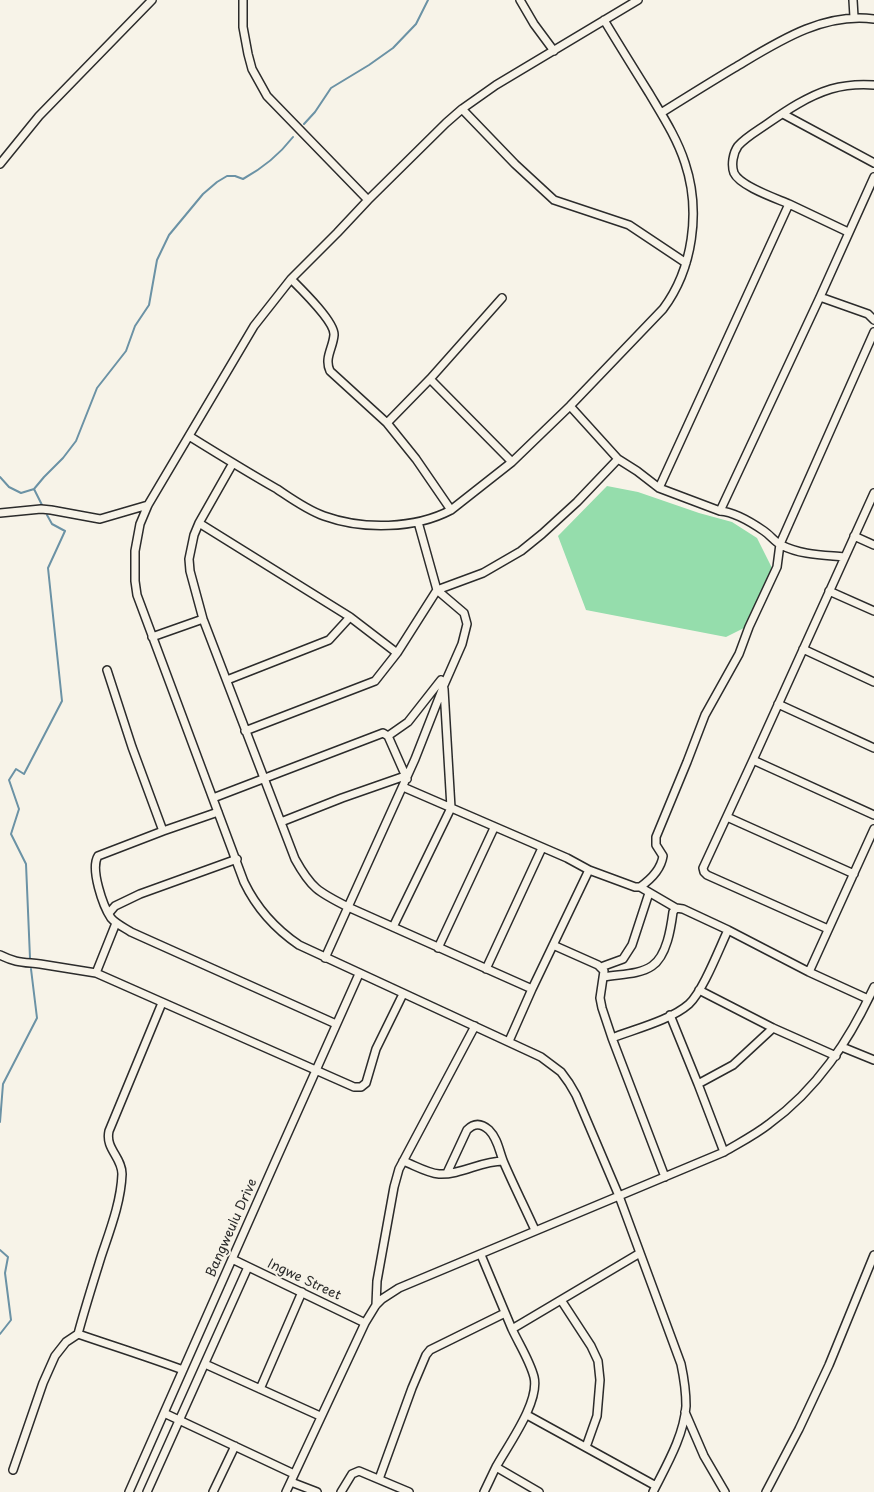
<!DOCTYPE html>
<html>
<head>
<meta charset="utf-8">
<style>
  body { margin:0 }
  canvas { display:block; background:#f7f3e8 }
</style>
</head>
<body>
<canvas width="874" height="1492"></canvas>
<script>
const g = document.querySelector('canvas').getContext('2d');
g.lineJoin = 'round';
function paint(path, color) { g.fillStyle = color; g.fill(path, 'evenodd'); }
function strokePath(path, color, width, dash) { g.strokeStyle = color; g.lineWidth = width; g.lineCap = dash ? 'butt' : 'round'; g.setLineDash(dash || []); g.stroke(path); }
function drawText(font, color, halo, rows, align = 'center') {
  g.font = font + ' "Playpen Sans",sans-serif'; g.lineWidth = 4; g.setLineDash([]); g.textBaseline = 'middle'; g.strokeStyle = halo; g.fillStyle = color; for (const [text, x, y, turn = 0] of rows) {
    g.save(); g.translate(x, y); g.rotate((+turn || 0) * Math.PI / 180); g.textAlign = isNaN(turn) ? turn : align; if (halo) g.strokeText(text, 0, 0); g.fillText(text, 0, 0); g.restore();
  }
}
const green = new Path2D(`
  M607 486 638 492 699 513 732 522 757 538 773 570 746 627 726 637 586 610 558 536Z`);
const stream = new Path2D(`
  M304 124 315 112 331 88 369 65 393 48 416 24 428 0
  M0 477 9 487 21 493 34 489
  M42 505 34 489 44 477 63 458 76 441 97 388 126 351 135 326 149 305 157 260 169 235 203 194 217 182 227 176H235L243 179C263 168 279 155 293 137
  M30 958 26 864 11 834 19 809 9 780 16 769 24 774 62 701 48 568 65 531 52 524 47 515
  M0 1122 3 1084 37 1018 31 969
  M0 1250 8 1257 5 1273 11 1320 0 1334`);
const street = new Path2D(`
  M243 0V27L248 54 252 69 267 96 368 200
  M520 0 534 24 554 51
  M638 0 496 85 462 109 446 123 368 200 337 233 291 279 254 326 148 505 140 524 135 551V581L137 595 244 882C257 909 274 928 299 945L541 1057 561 1072 569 1083 576 1095 619 1196 681 1364C684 1378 686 1392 686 1406 684 1436 666 1466 653 1492
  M853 0 854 17
  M462 109 515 164 554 200 629 225 686 263
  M661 113C685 98 709 83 734 68 776 43 822 12 874 19
  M783 114 874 163
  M0 164 39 116 152 0
  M789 204C775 198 740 186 734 173 731 165 733 153 738 146 746 137 757 131 767 124 787 110 808 96 831 89 845 85 860 84 874 85
  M291 279C301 289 335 322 334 335 333 348 324 358 330 371L387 423 416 459 451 510
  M820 297 868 314 874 320
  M430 379 512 462
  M570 406 618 459 637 471 659 488 720 511C735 512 751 522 764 531 770 535 775 542 781 545 801 555 823 555 844 557
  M387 423 430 379 502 298
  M189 436C218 454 247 472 277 489 292 499 307 510 324 516 363 530 415 529 451 510L512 462 570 406 663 309C693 269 701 211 685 163 677 138 662 115 649 93 634 69 619 45 604 20
  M233 463 199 523 194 535 189 559 190 571 203 619 295 859C311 888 318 892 348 907L532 989 509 1041
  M659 488 789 204 848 232
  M874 493 753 760 874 815
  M720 511 820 297 874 177
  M0 513 41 509 51 510 100 519 148 505
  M199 523 350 617 397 653
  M854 536 874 545
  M829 591 874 611
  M152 637 203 619
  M803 649 874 682
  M107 670 132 747 163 831
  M227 680 329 640 350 617
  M778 704 874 748
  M245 731 375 681 397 653 437 590 483 573 521 551 542 534 577 502 618 459
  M388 736 408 722 441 680
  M753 760 703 868 704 872 707 875 828 929
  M403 787 567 858 589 870 532 989
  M213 798 383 733 388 736 407 779
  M218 812 163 831 98 856C90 869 103 906 111 918 116 924 125 928 131 932L336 1024
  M727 817 854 874
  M281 822 342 798 405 776
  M589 870 635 887H640C650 880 661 869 663 856L656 845V837L687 762 705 715 739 654 749 627 777 567 780 544 874 332
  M640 887 676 908 683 909 728 930
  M109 913 115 906 140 894 237 859
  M116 923 96 973 354 1087H361L366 1083 376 1049 403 994
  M393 927 451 808 444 689
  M553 945 598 965 604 971 600 998 602 1008 612 1038
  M438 948 494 828
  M0 955C16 963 23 962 40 964 58 967 77 970 96 973
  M325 958 348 907 415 759 444 685 462 644 467 624 464 613 437 590 418 522
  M601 967 623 959 632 945 649 893
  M486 969 542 848
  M809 972 874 829
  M604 977C619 974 639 975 652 966 667 956 671 927 673 912L676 908
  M699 990 773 1028 836 1056
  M670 1015 698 1084
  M842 1047 874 1060
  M724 1152 698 1084 733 1065 773 1028
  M403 1161C414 1165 427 1173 439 1174 461 1175 481 1161 503 1161
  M447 1173 467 1130C474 1123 481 1123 489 1130 498 1139 499 1151 504 1163 514 1186 525 1208 535 1230
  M665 1177 612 1038C635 1029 671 1020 689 1004 703 991 719 949 728 930L809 972 868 999
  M481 1255 512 1329
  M232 1259 365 1323
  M561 1300 591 1346 598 1361 600 1380 597 1416 586 1447
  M376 1305 377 1281 394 1187 399 1169 475 1026
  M78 1334C113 1346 148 1357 183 1370
  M205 1364 320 1416
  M260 1389 302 1292
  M685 1412 704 1456 725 1492
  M164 1413 294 1474
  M527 1415 656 1486
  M496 1467 539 1492
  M13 1470 43 1383 55 1356 66 1342 78 1334C85 1308 93 1283 101 1257 110 1230 121 1202 122 1174 122 1157 105 1149 109 1131L162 1003
  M379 1479 412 1388 426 1355 430 1350 505 1313
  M291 1482 317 1492
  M129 1492 275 1162 359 974
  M147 1492 248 1267
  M213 1492 235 1446
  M286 1492 365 1323 376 1305 382 1299 399 1288 724 1152C739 1143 755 1135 769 1124 817 1089 849 1041 874 987
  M341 1492 352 1474 359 1471 409 1492
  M484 1492C488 1484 492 1475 496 1467 508 1445 540 1402 534 1377 530 1361 519 1344 512 1329L640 1253
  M766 1492 799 1429 829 1365 874 1255`);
const streetNames = [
  ["Bangweulu Drive",232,1228,-66],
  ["Ingwe Street",304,1280,25]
];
paint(green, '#95ddac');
strokePath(stream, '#6b92a5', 2);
strokePath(street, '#2b2b2b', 10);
strokePath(street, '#f7f3e8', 7);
drawText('13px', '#2b2b2b', '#f7f3e8', streetNames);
</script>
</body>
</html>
